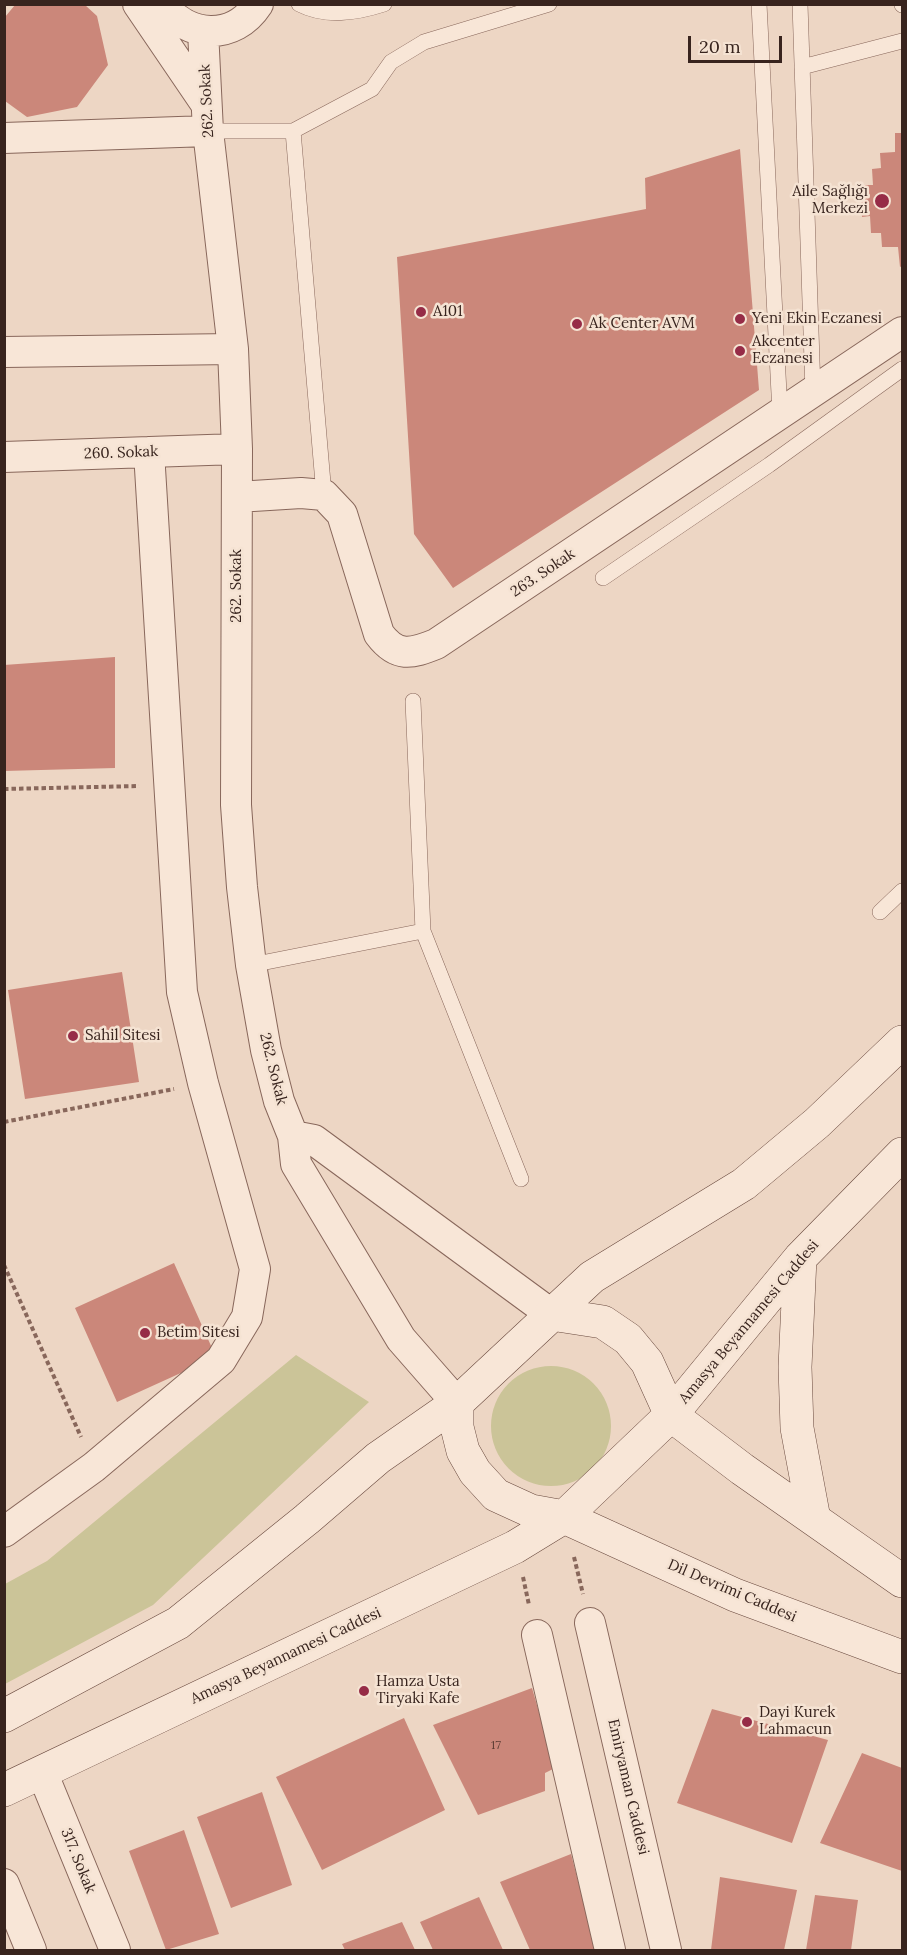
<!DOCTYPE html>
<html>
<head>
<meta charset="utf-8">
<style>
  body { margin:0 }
  #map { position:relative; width:907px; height:1955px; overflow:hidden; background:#edd6c4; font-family:Lora,serif }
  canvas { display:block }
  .frame { position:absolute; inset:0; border:6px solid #38241e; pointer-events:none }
  .scale { position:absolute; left:688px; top:36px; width:94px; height:27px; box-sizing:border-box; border:3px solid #38241e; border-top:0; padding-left:8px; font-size:18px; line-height:21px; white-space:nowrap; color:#38241e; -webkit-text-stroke:4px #f5e3d3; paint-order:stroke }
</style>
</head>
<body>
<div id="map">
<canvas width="907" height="1955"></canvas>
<div class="frame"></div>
<div class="scale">20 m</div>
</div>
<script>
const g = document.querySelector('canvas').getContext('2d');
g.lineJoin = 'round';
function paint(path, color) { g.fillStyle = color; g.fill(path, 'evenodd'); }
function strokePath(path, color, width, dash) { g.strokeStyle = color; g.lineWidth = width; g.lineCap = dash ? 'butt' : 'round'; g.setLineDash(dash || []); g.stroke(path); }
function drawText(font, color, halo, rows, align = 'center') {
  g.font = font + ' Lora,serif'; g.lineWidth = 5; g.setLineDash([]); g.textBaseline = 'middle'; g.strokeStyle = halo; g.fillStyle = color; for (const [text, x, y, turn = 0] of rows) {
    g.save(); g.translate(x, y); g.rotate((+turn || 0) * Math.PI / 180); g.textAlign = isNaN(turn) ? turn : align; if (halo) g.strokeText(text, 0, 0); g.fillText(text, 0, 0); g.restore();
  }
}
const green = new Path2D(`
  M296 1355 369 1402 153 1605 5 1684V1584L47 1561Z
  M491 1426a60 60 0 1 1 120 0a60 60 0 1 1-120 0Z`);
const building = new Path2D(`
  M15 5H85L97 16 108 65 77 107 27 117 5 101V17Z
  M895 133H902V266L900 267 898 247H882L881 233H871L870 216 862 217 861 185H873L872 169 881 168 880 153 895 152Z
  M740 149 759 390 453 588 414 534 397 257 646 209 645 178Z
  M115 657V768L4 771V665Z
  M122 972 139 1082 25 1099 8 990Z
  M174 1263 216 1357 117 1402 75 1308Z
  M532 1688 555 1768 545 1773V1791L478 1815 433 1725Z
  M712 1709 828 1740 792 1843 677 1803Z
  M404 1718 445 1810 322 1870 276 1777Z
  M862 1753 902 1768V1871L820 1843Z
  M262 1792 292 1885 231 1908 197 1817Z
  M184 1830 219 1934 166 1950 129 1851Z
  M571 1854 596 1950H530L500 1882Z
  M720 1877 797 1890 784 1950H711Z
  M815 1895 858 1900 851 1950H806Z
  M479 1897 503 1950H433L420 1922Z
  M402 1922 415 1950H345L342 1944Z`);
const path = new Path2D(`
  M4 789 139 786
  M4 1122 174 1089
  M4 1265 81 1437
  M574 1557 583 1594
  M523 1577 529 1605`);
const lane = new Path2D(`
  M299 4C326 18 356 13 384 4
  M759 4 780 413
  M800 4 813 391
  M902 4V5
  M802 67 902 41
  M208 131H293L324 495
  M293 131 372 89 391 62 424 42 549 4
  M603 578 769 465 902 369
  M413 701 423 931 521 1179
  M880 912 902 891
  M251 965 423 931`);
const street = new Path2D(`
  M138 4 206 104
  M162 4C188 39 234 41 258 4
  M203 31 208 131 233 349 237 449 236 805 242 887 251 965 266 1050 279 1101 293 1136 296 1164 401 1339 457 1403
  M4 138 208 131
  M4 352 233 349
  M4 457 237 449
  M237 497 301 493 324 495 342 514 379 634C397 658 411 654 436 644L902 332
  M293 1136 314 1140 551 1314
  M4 1532 94 1467 221 1360 247 1317 255 1269 203 1083 182 992 149 452
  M590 1623 666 1950
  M537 1635 610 1950
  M42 1772 115 1950
  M4 1884 31 1950`);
const secondary = new Path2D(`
  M800 1258 795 1367 797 1428 814 1519
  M551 1314 603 1322 628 1339 647 1362 671 1415 742 1469 902 1581
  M457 1403V1427L463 1451 475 1472 496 1495 531 1511 564 1517 735 1595 902 1657
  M4 1716 178 1623 307 1519 378 1458 457 1403 592 1277 744 1184 817 1123 902 1042
  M4 1790 515 1547 564 1517 671 1415 800 1258 902 1154`);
const markers = [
  [882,201,8,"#962c47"],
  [421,312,6,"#962c47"],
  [740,319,6,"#962c47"],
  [577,324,6,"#962c47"],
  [740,351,6,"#962c47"],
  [73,1036,6,"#962c47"],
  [145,1333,6,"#962c47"],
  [364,1691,6,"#962c47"],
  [747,1722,6,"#962c47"]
];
const numberNames = [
  ["17",496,1746]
];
const streetNames = [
  ["262. Sokak",207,101,-93],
  ["260. Sokak",121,453,-2],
  ["263. Sokak",543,573,-34],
  ["262. Sokak",237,586,-90],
  ["262. Sokak",273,1069,76],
  ["Amasya Beyannamesi Caddesi",749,1322,-50],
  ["Dil Devrimi Caddesi",732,1591,23],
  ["Amasya Beyannamesi Caddesi",286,1656,-25],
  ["Emiryaman Caddesi",628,1787,77],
  ["317. Sokak",78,1861,68]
];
const poiNames = [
  ["Aile Sağlığı",868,192,"right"],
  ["Merkezi",868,209,"right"],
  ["A101",433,312],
  ["Yeni Ekin Eczanesi",752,319],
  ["Ak Center AVM",589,324],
  ["Akcenter",752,342],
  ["Eczanesi",752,359],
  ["Sahil Sitesi",85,1036],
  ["Betim Sitesi",157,1333],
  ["Hamza Usta",376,1682],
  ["Tiryaki Kafe",376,1699],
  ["Dayi Kurek",759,1713],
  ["Lahmacun",759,1730]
];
paint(green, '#cbc498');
paint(building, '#cb877a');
strokePath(lane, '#88675b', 16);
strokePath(street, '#88675b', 32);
strokePath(secondary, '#69493e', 34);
strokePath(path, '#88675b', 4, [4.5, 3]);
strokePath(lane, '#f8e6d7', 15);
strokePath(street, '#f8e6d7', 30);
strokePath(secondary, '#f8e6d7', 33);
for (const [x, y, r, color] of markers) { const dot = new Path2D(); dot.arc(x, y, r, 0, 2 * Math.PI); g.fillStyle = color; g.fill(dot); strokePath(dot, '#f5e3d3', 2); }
drawText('12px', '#5d3d35', null, numberNames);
drawText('15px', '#38241e', '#f5e3d3', streetNames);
drawText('15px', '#38241e', '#f5e3d3', poiNames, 'left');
</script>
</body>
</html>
